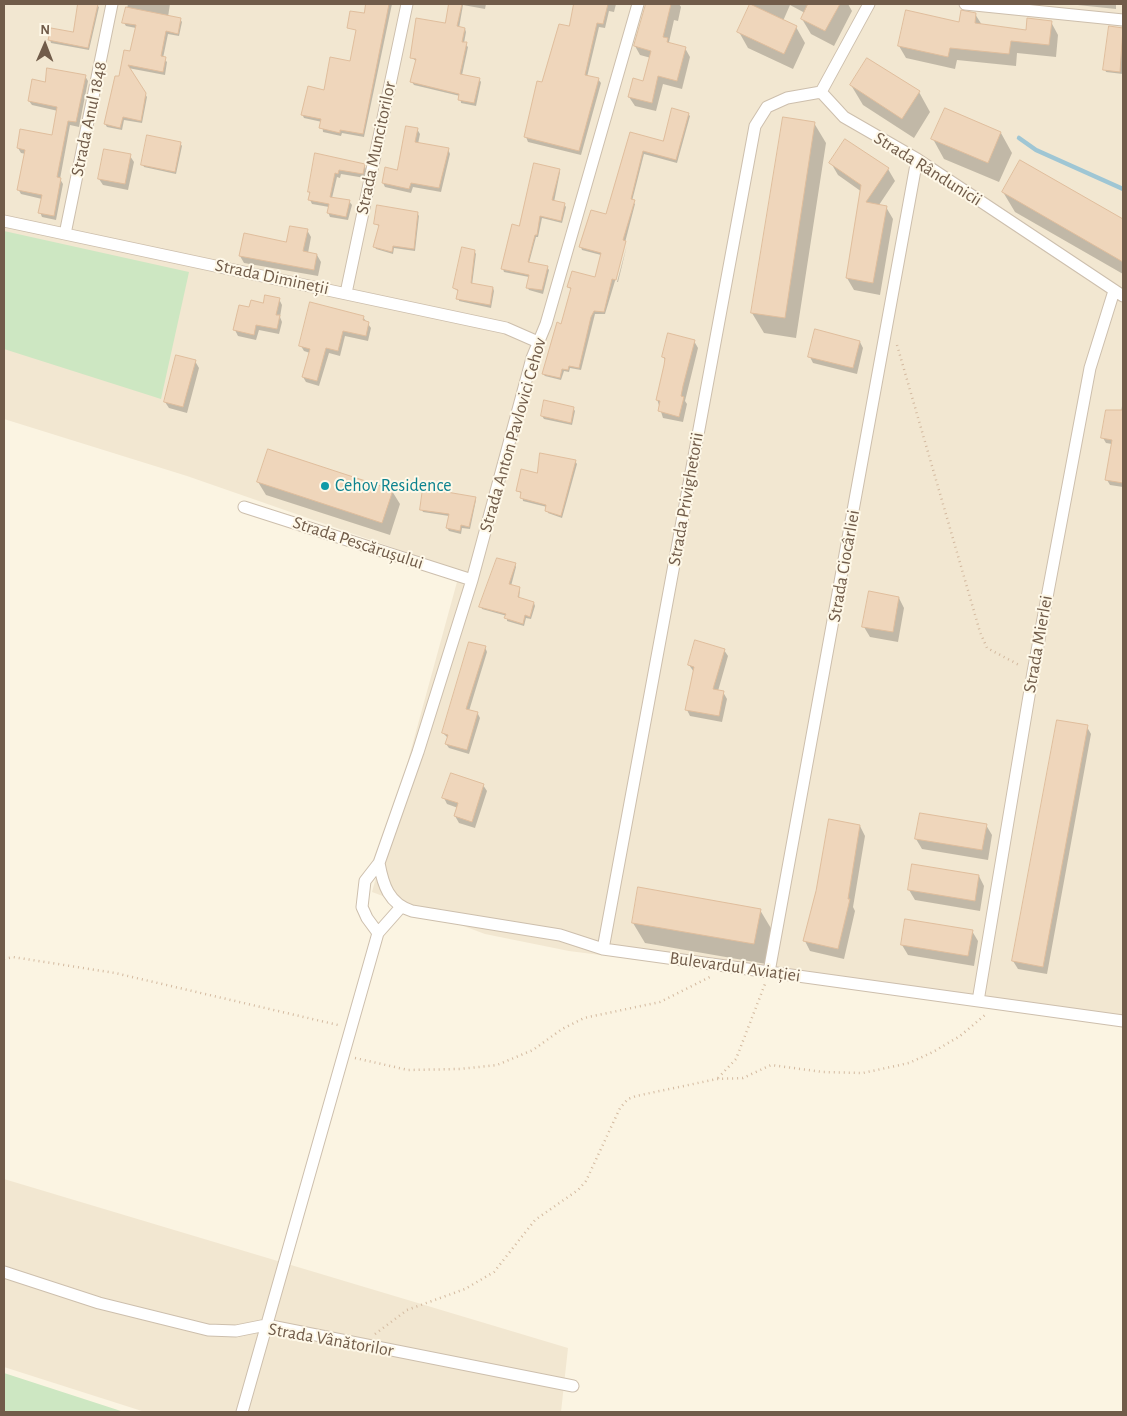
<!DOCTYPE html>
<html>
<head>
<meta charset="utf-8">
<style>
  body { margin:0 }
  #map { position:relative; width:1127px; height:1416px; overflow:hidden; background:#fbf4e2; font-family:"Alegreya Sans",sans-serif }
  canvas { display:block }
  .frame { position:absolute; inset:0; border:5px solid #715c4a; pointer-events:none }
  .north { position:absolute; left:20px; top:20px; width:50px; height:50px; -webkit-text-stroke:4px #fef8e8; paint-order:stroke; rotate:1deg; font-size:14px; font-weight:700; line-height:20px; text-align:center; color:#715c4a }
  .north::after { content:''; display:block; margin:auto; width:18px; height:22px; background:#715c4a; clip-path:polygon(50% 0,100% 100%,50% 72%,0 100%) }
</style>
</head>
<body>
<div id="map">
<canvas width="1127" height="1416"></canvas>
<div class="frame"></div>
<div class="north">N</div>
</div>
<script>
const g = document.querySelector('canvas').getContext('2d');
g.lineJoin = 'round';
function paint(path, color) { g.fillStyle = color; g.fill(path, 'evenodd'); }
function strokePath(path, color, width, dash) { g.strokeStyle = color; g.lineWidth = width; g.lineCap = dash ? 'butt' : 'round'; g.setLineDash(dash || []); g.stroke(path); }
function drawText(font, color, halo, rows, align = 'center') {
  g.font = font + ' "Alegreya Sans",sans-serif'; g.lineWidth = 4; g.setLineDash([]); g.textBaseline = 'middle'; g.strokeStyle = halo; g.fillStyle = color; for (const [text, x, y, turn = 0] of rows) {
    g.save(); g.translate(x, y); g.rotate((+turn || 0) * Math.PI / 180); g.textAlign = isNaN(turn) ? turn : align; if (halo) g.strokeText(text, 0, 0); g.fillText(text, 0, 0); g.restore();
  }
}
const residential = new Path2D(`
  M4 4H1123V1022L569 951 485 934 372 892 460 571 187 476 4 419Z
  M4 1179 568 1348 561 1412H145L4 1367Z`);
const green = new Path2D(`
  M4 231 189 272 161 399 4 349Z
  M4 1373 124 1412H4Z`);
const shadow = new Path2D(`
  M79 4H95L99 7 89 50 51 43 50 40 74 34Z
  M128 4H170L168 17 180 19 182 22 179 36 168 34 163 58 167 62 165 75 128 68 147 97 142 123 124 120 122 130 107 127 105 124 120 78 131 52 136 28 126 26 124 23Z
  M367 4H392L364 137 342 133 341 136 323 132 322 122 304 118 302 114 351 63 357 49Z
  M450 4H486L485 9 463 5 459 28 465 29 466 32 464 43 468 47 462 75 479 79 481 82 476 106 461 103 460 96 414 85 412 82 416 61 411 57 446 25Z
  M575 4H616L614 12 609 11 605 28 599 27 587 77 598 79 601 83 581 155 528 142 526 137 543 84 570 28Z
  M647 4H679L681 7 678 21 674 20 669 42 670 45 685 48 690 57 682 89 663 84 656 111 635 106 629 97 644 83 651 58 640 55 635 46Z
  M752 4H848L852 11 834 46 811 34 802 19 805 13 790 5 783 21 796 27 805 43 793 69 748 48 739 32Z
  M1068 4H1123V5L1116 4V9Z
  M975 14 982 25 1027 31 1051 22 1058 35 1056 57 1017 53 1016 66 957 60 955 69 906 58 899 46 960 24Z
  M1110 27 1123 29V74L1106 72 1105 69Z
  M85 76 88 81 79 127 70 125 60 179 63 184 56 220 42 217 40 212 42 199 21 194 18 189 26 154 21 153 18 148 21 131 53 137 58 111 32 105 29 101 46 83Z
  M851 85 919 92 930 112 914 138 863 105Z
  M946 109 1001 133 1012 153 999 182 944 159 933 139Z
  M688 114 690 116 677 163 644 154 632 201 635 204 615 281 605 314H595L581 370 570 368 569 372 564 371 561 380 545 376 543 374 562 325 572 290 568 287 596 279 601 255 582 250 581 247 607 216 631 133 664 143Z
  M814 123 826 143 796 338 764 333 752 313Z
  M417 129 420 134 418 144 448 149 450 154 441 192 413 187 411 193 385 187 383 183 398 171Z
  M180 143 182 146 176 174 144 167 143 165Z
  M316 155 364 165 366 169 365 178 341 174 340 178 337 177 332 198 349 201 352 205 348 220 330 217 328 212 329 207 312 204 310 200 309 191Z
  M130 156 134 162 128 190 103 185 99 179Z
  M1021 162 1123 221V274L1015 212 1003 192Z
  M831 163 888 169 895 181 879 205 886 207 893 219 880 295 854 290 847 278 862 192 838 175Z
  M559 170 560 172 554 202 564 204 566 207 562 223 542 218 538 237H536L529 263 547 267 549 270 543 294 529 290 527 287 529 277 504 272 503 269 520 228Z
  M417 213 419 216 415 251 394 248 393 254 376 249 375 247 380 227 375 223Z
  M307 230 311 237 308 253 317 255 321 262 318 276 244 263 240 256 287 243Z
  M627 245 618 282H617Z
  M474 251 476 254 472 285 493 288 494 291 491 308 459 301V292L454 288Z
  M279 299 282 305 280 317 282 322 279 334 259 330 256 340 238 336 235 330 250 308Z
  M363 317 371 328 368 341 345 336 340 356 329 353 319 386 306 382 303 377 310 353 304 351 301 346Z
  M694 341 698 348 685 401 687 404 683 422 663 418 657 399 666 361 663 357Z
  M860 342 863 348 857 374 813 363 810 357Z
  M195 361 199 368 187 413 169 408 165 402Z
  M1123 398V487L1110 485 1107 480 1112 444 1106 443 1103 438 1121 414Z
  M573 408 575 411 572 425 544 419 542 416Z
  M575 461 577 464 562 518 548 513 547 507 523 501 522 494 517 490 538 474Z
  M258 482 392 491 400 504 390 535 266 495Z
  M475 498 476 500 470 529 462 528 461 534 449 531 447 528 449 516 423 512 422 510Z
  M515 564 516 567 511 586 520 589 519 599 534 603 535 606 531 619 526 618 524 626 507 621V616L482 609 481 606Z
  M899 598 904 608 898 642 870 637 864 627Z
  M485 647 487 652 469 711 478 714 480 718 469 754 449 748 446 744 448 738 443 733Z
  M724 650 728 656 718 691 723 692 727 699 722 722 690 716 687 710 694 672 689 665Z
  M1087 727 1091 734 1047 974 1018 969 1013 961Z
  M483 785 487 791 475 828 459 823 455 816 458 808 447 804 444 798Z
  M986 825 992 835 988 860 922 849 916 839Z
  M860 826 865 836 853 907 855 911 844 959 810 951 805 941 818 892Z
  M979 876 984 886 980 911 915 900 909 890Z
  M760 910 772 930 766 964 645 943 633 923Z
  M972 931 978 941 974 966 908 955 902 945Z`);
const stream = new Path2D(`
  M1019 138 1036 150 1123 189`);
const building = new Path2D(`
  M78 4H98L88 48 48 40 51 28 73 32Z
  M366 4H389L363 134 340 130V133L319 128 321 119 301 115 308 86 324 90 330 57 350 61 356 30 347 28 350 11 364 13Z
  M449 4H462L457 26 465 28 462 42H467L460 74 480 78 474 103 458 100 459 94 410 82 416 59 410 58 416 18 445 23Z
  M574 4H608L603 24 597 23 585 75 599 78 579 151 524 137 537 81 542 82 559 24 569 26Z
  M646 4H671L663 37 668 38 667 42 686 47 677 81 658 76 652 103 628 97 633 78 643 81 651 51 634 46Z
  M750 4 797 26 784 54 737 32Z
  M808 4H840L825 31 801 19Z
  M126 7 181 18 178 34 166 31 161 56 166 57 163 72 128 65 146 93 141 121 123 117 120 128 104 124 115 76H119L124 50 130 51 136 25 122 23Z
  M906 10 959 22 961 10 976 13 975 23 1026 30 1027 18 1052 21 1049 45 1011 41 1009 54 950 48 948 57 898 46Z
  M1109 26 1123 28 1120 72 1103 70Z
  M867 58 920 91 902 119 850 85Z
  M47 68 86 75 76 122 68 121 57 177 61 178 54 216 38 213 42 195 17 190 25 150 17 148 20 129 52 135 57 107 28 101 32 79 45 82Z
  M672 108 689 113 676 160 643 151 631 199 635 200 623 240 626 241 616 280 612 279 604 312 594 311 591 317 579 368 569 366 568 370 562 369 560 378 542 374 557 322 561 324 571 288 567 287 572 271 595 277 601 253 579 247 591 210 606 214 630 132 663 141Z
  M945 108 1001 132 988 163 931 139Z
  M783 117 815 122 785 318 751 313Z
  M406 126 418 128 415 142 449 148 439 188 411 183 409 189 382 183 385 167 397 170Z
  M147 135 181 142 175 172 141 165Z
  M845 139 889 168 866 202 887 206 873 283 846 278 861 185 829 163Z
  M104 149 131 154 125 184 98 179Z
  M315 153 365 164 363 174 339 170 338 174 335 173 330 197 350 200 346 217 327 213 329 204 308 200 310 192H308Z
  M1020 160 1123 219V262L1002 192Z
  M534 163 560 169 552 200 565 203 561 221 540 216 537 235H535L528 262 548 266 542 290 526 288 529 275 501 269 512 224 519 226Z
  M377 205 418 212 414 249 393 246 392 252 373 247 379 225 374 224Z
  M290 226 308 229 303 251 317 254 314 270 239 256 244 233 286 242Z
  M462 247 475 250 471 283 493 287 490 305 456 299 458 290 453 288Z
  M265 295 280 298 276 315H280L277 329 256 325 254 335 233 330 239 305 249 307 251 300 263 303Z
  M310 302 364 316 363 320 369 322 366 336 343 331 338 351 326 348 317 381 302 377 310 349 299 346Z
  M815 329 860 341 853 368 808 357Z
  M668 333 695 340 683 386 681 396 684 397 679 417 658 411 660 401 656 400 664 365 665 358 662 357Z
  M176 355 196 360 183 407 164 402Z
  M544 400 574 407 571 423 541 416Z
  M1106 410H1123V483L1105 480 1112 440 1101 438Z
  M268 449 393 490 382 523 257 482Z
  M540 453 576 460 561 516 545 511 546 505 520 498 521 492 516 491 521 469 537 473Z
  M423 488 476 497 469 527 461 525 460 531 446 528 449 514 420 510Z
  M497 558 516 563 509 584 520 587 518 597 534 602 530 617 525 615 523 624 504 618 506 614 479 607Z
  M869 591 899 597 893 632 862 627Z
  M695 640 725 649 713 689 724 691 719 716 685 710 694 667 688 665Z
  M469 642 486 646 466 709 478 712 467 750 445 744 448 735 442 733Z
  M1057 720 1088 725 1043 967 1012 961Z
  M451 773 484 784 472 822 454 816 458 803 442 798Z
  M920 813 987 824 982 850 915 839Z
  M829 819 860 825 848 899H850L838 949 803 941 816 891Z
  M912 864 979 875 975 901 908 890Z
  M638 887 761 909 754 944 632 923Z
  M905 919 973 930 968 956 901 945Z`);
const path = new Path2D(`
  M897 345 980 632 987 648 1021 666
  M4 959 13 957 115 973 338 1025
  M355 1058 408 1070 460 1069 497 1065 533 1050 562 1029 584 1018 660 1002 710 977
  M718 1078 736 1059 765 984
  M375 1334 407 1310 465 1289 494 1272 535 1220 578 1190 586 1181 620 1108 628 1099 636 1096 717 1079 743 1078 771 1065 823 1072 863 1073 909 1063 933 1052 960 1036 985 1015`);
const minor = new Path2D(`
  M869 4 821 92 844 117 917 159 1123 296
  M965 4 1123 20
  M4 221 506 328 538 342
  M65 234 112 4
  M346 293 407 4
  M244 507 472 580
  M379 863C383 885 389 904 412 911L560 935 603 949 1123 1021
  M378 933 367 918 362 907 365 881 379 863 418 752 472 580 532 358 546 324 638 4
  M603 949 755 126 767 107 787 98 821 92
  M769 972 917 159
  M978 1001 1033 672 1090 368 1114 291
  M4 1272 99 1303 208 1330 236 1331 266 1325 573 1386
  M242 1412 378 933 401 907`);
const markers = [
  [325,486,5,"#0f9aa8"]
];
const streetNames = [
  ["Strada Anul 1848",89,119,-78],
  ["Strada Muncitorilor",376,148,-78],
  ["Strada Rândunicii",928,169,32],
  ["Strada Dimineții",272,277,12],
  ["Strada Anton Pavlovici Cehov",513,435,-74],
  ["Strada Privighetorii",686,499,-80],
  ["Strada Pescărușului",358,543,18],
  ["Strada Ciocârliei",844,566,-80],
  ["Strada Mierlei",1038,644,-80],
  ["Bulevardul Aviației",735,967,8],
  ["Strada Vânătorilor",331,1340,10]
];
const cultureNames = [
  ["Cehov Residence",335,486]
];
paint(residential, '#f2e7d1');
paint(green, '#cde7c2');
paint(shadow, '#0003');
strokePath(stream, '#9fc6d4', 4.5);
paint(building, '#efd6bb');
strokePath(building, '#e0be9d', 1);
strokePath(minor, '#cdbfad', 13);
strokePath(path, '#d3b99f', 2.5, [1, 4]);
strokePath(minor, '#fff', 11);
for (const [x, y, r, color] of markers) { const dot = new Path2D(); dot.arc(x, y, r, 0, 2 * Math.PI); g.fillStyle = color; g.fill(dot); strokePath(dot, '#fef8e8', 2); }
drawText('18px', '#715c4a', '#fef8e8', streetNames);
drawText('18px', '#0d838f', '#fef8e8', cultureNames, 'left');
</script>
</body>
</html>
